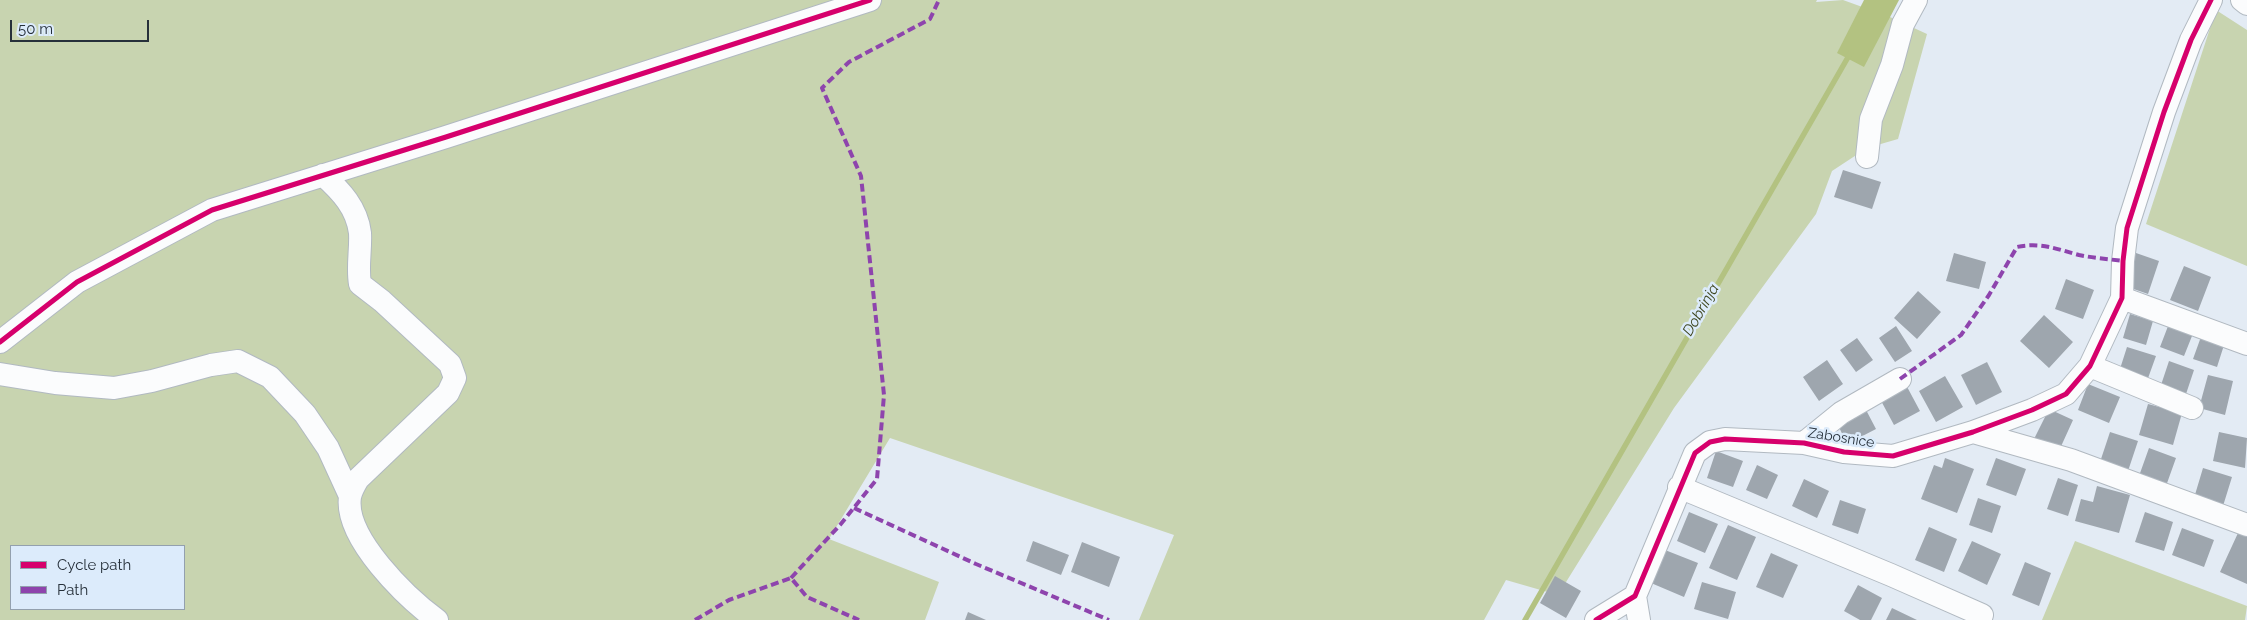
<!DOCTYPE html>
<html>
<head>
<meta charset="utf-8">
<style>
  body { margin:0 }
  #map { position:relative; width:2247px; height:620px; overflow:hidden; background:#e3ebf4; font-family:Raleway,sans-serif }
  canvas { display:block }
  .legend { position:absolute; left:10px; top:545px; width:175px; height:65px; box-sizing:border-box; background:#dcebfb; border:1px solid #93a0ae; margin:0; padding:6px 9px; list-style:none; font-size:15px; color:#26303a }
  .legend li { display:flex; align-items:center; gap:10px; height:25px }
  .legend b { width:25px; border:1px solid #93a0ae }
  .scale { position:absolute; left:10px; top:20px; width:139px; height:22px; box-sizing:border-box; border:2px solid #26303a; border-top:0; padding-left:6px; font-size:15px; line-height:18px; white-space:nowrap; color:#26303a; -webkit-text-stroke:4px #dcebfb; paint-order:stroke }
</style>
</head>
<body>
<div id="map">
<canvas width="2247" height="620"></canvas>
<ul class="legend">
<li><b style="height:6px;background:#d6006c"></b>Cycle path</li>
<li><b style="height:6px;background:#8e44ad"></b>Path</li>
</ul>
<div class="scale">50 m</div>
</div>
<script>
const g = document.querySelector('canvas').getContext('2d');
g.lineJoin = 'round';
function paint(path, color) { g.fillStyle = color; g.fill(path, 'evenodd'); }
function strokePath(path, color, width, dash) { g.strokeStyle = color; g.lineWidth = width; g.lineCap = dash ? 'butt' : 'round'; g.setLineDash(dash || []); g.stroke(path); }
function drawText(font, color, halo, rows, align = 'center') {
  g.font = font + ' Raleway,sans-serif'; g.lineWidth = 5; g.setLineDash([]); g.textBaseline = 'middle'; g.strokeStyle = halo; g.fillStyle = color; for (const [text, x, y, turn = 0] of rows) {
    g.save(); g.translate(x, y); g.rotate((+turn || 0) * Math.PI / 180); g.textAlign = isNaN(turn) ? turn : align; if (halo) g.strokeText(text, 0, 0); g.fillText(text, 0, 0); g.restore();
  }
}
const green = new Path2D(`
  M0 0H1817L1816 2 1843 0 1890 17 1927 34 1898 139 1867 148 1832 171 1816 214 1674 408 1558 595 1506 580 1484 620H1139L1174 535 890 438 829 539 939 582 925 620H0ZM11 546H184V609H11Z
  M2216 10 2247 30V266L2146 224Z
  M2075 541 2247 606 2245 620H2042Z`);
const water = new Path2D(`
  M1864 0H1899L1864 67 1837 53Z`);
const stream = new Path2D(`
  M1525 620 1851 52`);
const building = new Path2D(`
  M1843 170 1881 182 1872 209 1834 197Z
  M1954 253 1986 262 1979 289 1946 281Z
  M2136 253 2159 261 2148 294 2125 286Z
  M2184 266 2211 277 2198 311 2170 300Z
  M2066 279 2094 290 2083 319 2055 309Z
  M1918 291 1941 312 1917 339 1894 318Z
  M2130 314 2153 321 2146 345 2123 338Z
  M2044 315 2073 342 2049 368 2020 341Z
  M2170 321 2194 331 2184 356 2160 347Z
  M1896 326 1912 351 1895 362 1879 338Z
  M2202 334 2225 342 2217 367 2193 359Z
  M1857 338 1873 360 1856 372 1840 350Z
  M2127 347 2156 356 2147 381 2119 372Z
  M1827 360 1843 384 1819 401 1803 377Z
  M2169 361 2194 370 2185 397 2160 388Z
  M1987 362 2002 392 1976 405 1961 375Z
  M2208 375 2233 381 2225 415 2199 408Z
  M1945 376 1963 407 1936 422 1919 391Z
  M1905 383 1920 411 1894 425 1879 397Z
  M2088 384 2120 397 2109 423 2078 410Z
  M2148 404 2182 413 2173 445 2139 435Z
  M1865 408 1876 429 1847 444 1837 423Z
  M2049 409 2073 420 2058 453 2033 441Z
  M2110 432 2138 441 2127 474 2099 465Z
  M2219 432 2247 438 2245 468 2213 461Z
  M2149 448 2176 458 2166 486 2139 476Z
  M1716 451 1743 461 1733 487 1707 478Z
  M1945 458 1974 469 1957 513 1921 499 1934 465 1942 468Z
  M1996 458 2026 469 2016 496 1986 485Z
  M1757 465 1778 475 1767 499 1746 490Z
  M2203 468 2232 477 2223 506 2194 498Z
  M2058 478 2078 485 2068 516 2047 509Z
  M1804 479 1829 491 1817 518 1792 506Z
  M2097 486 2130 495 2119 533 2075 521 2081 499 2093 502Z
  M1978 498 2001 506 1992 533 1969 525Z
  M1840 500 1866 509 1858 534 1832 525Z
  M1689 512 1718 524 1705 553 1677 541Z
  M2145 512 2173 522 2164 551 2135 542Z
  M1728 525 1756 537 1737 580 1709 568Z
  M1929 527 1957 539 1944 572 1915 560Z
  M2182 528 2214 540 2204 567 2172 555Z
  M2238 533 2247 537V584L2220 572Z
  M1033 541 1069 555 1061 575 1026 561Z
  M1972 541 2001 554 1987 585 1958 571Z
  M1082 542 1120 557 1109 587 1071 572Z
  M1665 550 1698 563 1684 597 1651 583Z
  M1771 553 1798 565 1783 598 1756 587Z
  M2025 562 2051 573 2039 606 2012 595Z
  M1555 576 1581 591 1566 618 1540 603Z
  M1702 582 1736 592 1728 619 1694 609Z
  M1858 585 1882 598 1871 620H1860L1844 611Z
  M1892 608 1917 620H1886Z
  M968 612 986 620H965Z`);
const street = new Path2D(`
  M2242 0 2247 4
  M1867 157 1871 119 1892 65 1903 24 1916 0
  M323 175C341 191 357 208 360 233 361 250 357 267 360 284L382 301 450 364 455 378 448 393 358 479C355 484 351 491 350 497 344 538 407 598 437 620
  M2122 298 2247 344
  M0 342 77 282 212 210 446 137 870 0
  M2090 366 2192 408
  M0 374 55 383 114 388 152 381 211 365 238 361 270 377 305 414 328 448 350 496
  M1973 432 2071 460 2247 525
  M1804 443 1841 413 1900 379
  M1679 487 1891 575 1982 615 1980 620
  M1635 596 1639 620
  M1596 620 1635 596 1695 453 1710 442 1725 439 1804 443 1844 452 1893 456 1973 432 2032 410 2066 394 2090 366 2122 298 2123 261 2127 228 2164 112 2191 40 2211 0`);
const quiet = new Path2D(`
  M1900 379 1961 335 1989 295 2017 247C2040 242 2057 249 2079 255 2093 258 2108 259 2123 261
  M854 508 976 564 1109 620
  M791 578 840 525 877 479 884 395 861 176 822 88 849 62 930 19 939 0
  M695 620 729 600 791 578 807 597 859 620`);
const cycleway = new Path2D(`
  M0 342 77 282 212 210 446 137 870 0
  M1596 620 1635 596 1695 453 1710 442 1725 439 1804 443 1844 452 1893 456 1973 432 2032 410 2066 394 2090 366 2122 298 2123 261 2127 228 2164 112 2191 40 2211 0`);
const streetNames = [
  ["Zabosnice",1841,438,9]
];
const waterNames = [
  ["Dobrinja",1701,310,-60]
];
paint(green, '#c8d4b0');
paint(water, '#b3c281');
strokePath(stream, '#b3c281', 5.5);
paint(building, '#9ea6ae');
strokePath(street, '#b1b9c1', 24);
strokePath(street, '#fbfcfd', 22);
strokePath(quiet, '#8e44ad', 4, [8, 4]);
strokePath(cycleway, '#d6006c', 5);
drawText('14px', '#26303a', '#dcebfb', streetNames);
drawText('italic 15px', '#3c441c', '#dcebfb', waterNames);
</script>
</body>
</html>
